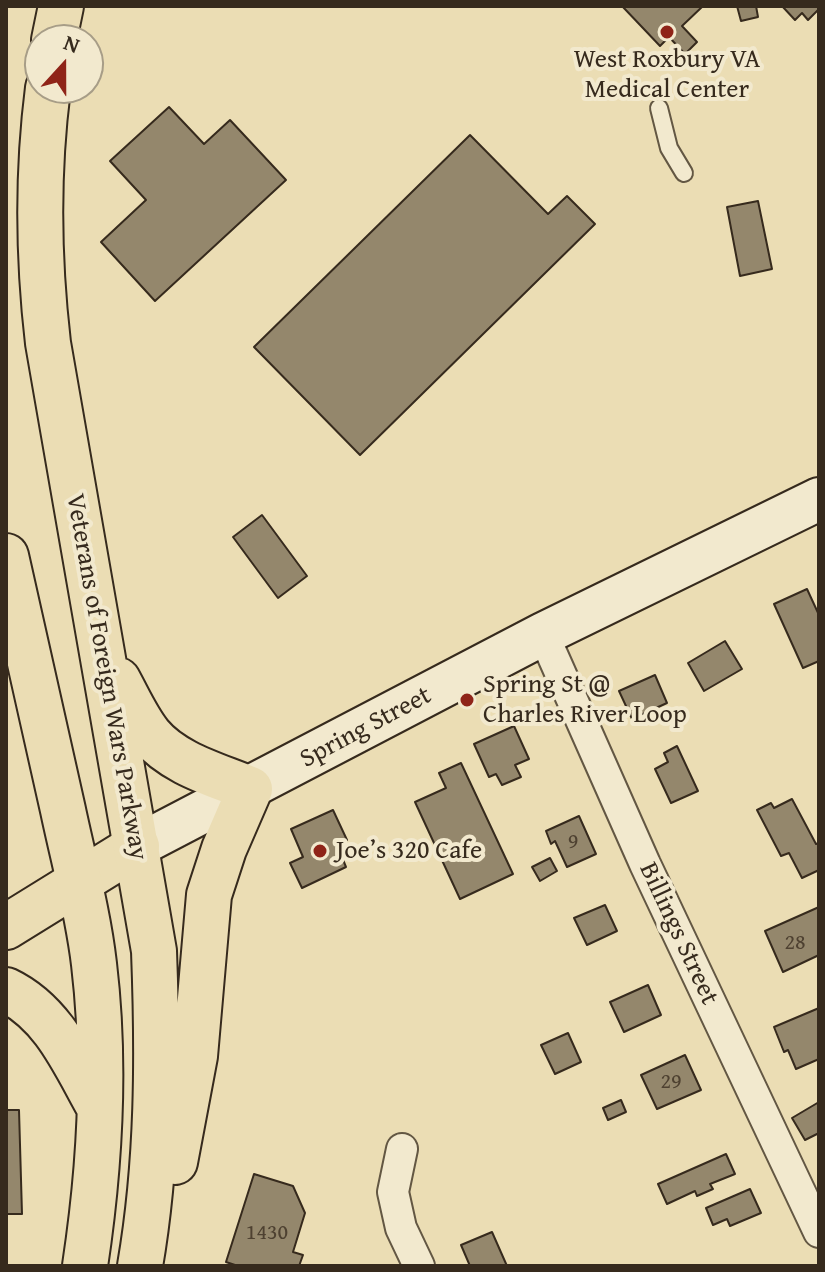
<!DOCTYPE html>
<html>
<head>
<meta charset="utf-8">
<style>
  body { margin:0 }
  #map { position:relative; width:825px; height:1272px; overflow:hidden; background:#ebddb4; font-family:"Gentium Book Plus",serif }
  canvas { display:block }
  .frame { position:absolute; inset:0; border:8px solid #362a1d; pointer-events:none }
  .north { position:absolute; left:24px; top:24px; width:80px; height:80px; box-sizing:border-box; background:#f2e9ce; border:2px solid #a79d87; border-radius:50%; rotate:21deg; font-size:22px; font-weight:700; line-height:32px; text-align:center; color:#362a1d }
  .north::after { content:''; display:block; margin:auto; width:28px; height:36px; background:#8f2418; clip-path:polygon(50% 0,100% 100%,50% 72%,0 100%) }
</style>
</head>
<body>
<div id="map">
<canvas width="825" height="1272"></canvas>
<div class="frame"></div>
<div class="north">N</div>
</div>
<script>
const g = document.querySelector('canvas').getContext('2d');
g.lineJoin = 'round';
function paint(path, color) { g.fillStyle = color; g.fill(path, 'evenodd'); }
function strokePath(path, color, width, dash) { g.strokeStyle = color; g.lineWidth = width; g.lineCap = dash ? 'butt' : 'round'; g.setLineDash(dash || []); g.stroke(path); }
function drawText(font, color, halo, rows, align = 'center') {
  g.font = font + ' "Gentium Book Plus",serif'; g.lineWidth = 8; g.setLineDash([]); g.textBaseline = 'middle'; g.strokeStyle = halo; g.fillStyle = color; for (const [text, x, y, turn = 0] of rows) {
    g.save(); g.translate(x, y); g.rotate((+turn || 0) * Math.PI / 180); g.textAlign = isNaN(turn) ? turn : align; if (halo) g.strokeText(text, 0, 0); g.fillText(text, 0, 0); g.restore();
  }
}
const building = new Path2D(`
  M622 6H703L682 26 697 42 685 54 669 37 660 46Z
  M737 6H756L758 17 741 21Z
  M782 6H819V9L808 20 802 13 795 20Z
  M169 107 204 144 230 120 286 180 155 301 101 242 146 200 110 161Z
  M470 135 548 214 567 196 595 224 360 455 254 347Z
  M758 201 772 269 740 276 727 207Z
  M262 515 307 576 278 598 233 537Z
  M807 589 819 615V661L803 668 774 604Z
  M725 641 742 669 704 691 688 663Z
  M655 675 667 703 632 719 619 691Z
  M514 726 529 759 515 765 521 777 502 785 496 774 489 777 474 744Z
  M677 746 698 791 671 803 655 769 668 762 664 753Z
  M461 763 513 874 460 899 415 802 446 788 439 773Z
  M792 799 816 844 819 843V870L802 878 789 853 781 856 757 810 771 803 774 808Z
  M333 810 347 840 337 845 346 867 302 888 290 863 303 857 291 829Z
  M579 816 596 854 567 867 555 841 551 844 546 831Z
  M550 858 557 871 540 881 532 867Z
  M605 905 617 931 587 945 574 918Z
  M819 907V955L783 972 765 931Z
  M648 985 661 1015 624 1032 610 1002Z
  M819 1008V1059L796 1069 788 1050 784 1052 774 1027Z
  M568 1033 581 1062 555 1074 541 1045Z
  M685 1055 701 1090 657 1109 641 1075Z
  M621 1100 626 1112 608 1120 603 1108Z
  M819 1102V1133L805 1140 792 1118Z
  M6 1110H19L22 1214H6Z
  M726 1154 735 1174 710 1184 713 1189 697 1196 695 1191 667 1204 658 1184Z
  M254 1174 293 1186 305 1213 293 1252 303 1255 299 1266H238L226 1262Z
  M750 1189 761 1213 730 1226 727 1219 713 1225 706 1208Z
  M492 1232 507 1266H470L461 1245Z`);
const lane = new Path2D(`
  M659 108 669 148 684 173`);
const street = new Path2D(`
  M543 634 645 864 819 1232
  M402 1149 393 1192 401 1228 419 1266`);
const secondary = new Path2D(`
  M137 846 543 634 819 499`);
const primary = new Path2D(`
  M6 927 137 846`);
const highway = new Path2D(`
  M54 40 61 6
  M48 88C37 174 38 257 48 343L154 951C158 1056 158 1162 140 1266
  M6 556C25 641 44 726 63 810 74 862 88 912 94 964 106 1064 100 1167 85 1266
  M118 680C128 698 137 719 150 735 174 764 217 775 250 789L224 849 209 895 195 1056 175 1162
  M6 990C54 1013 74 1063 99 1107`);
const markers = [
  [667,32,8,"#8f2418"],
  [467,700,8,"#8f2418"],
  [320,851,8,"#8f2418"]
];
const numberNames = [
  ["9",573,842],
  ["28",795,943],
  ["29",671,1082],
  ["1430",267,1233]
];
const poiNames = [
  ["West Roxbury VA",667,60,"center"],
  ["Medical Center",667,90,"center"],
  ["Spring St @",483,685],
  ["Charles River Loop",483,715],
  ["Joe’s 320 Cafe",336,851]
];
const streetNames = [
  ["Veterans of Foreign Wars Parkway",106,677,80],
  ["Spring Street",366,728,-28],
  ["Billings Street",678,934,65]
];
paint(building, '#94876c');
strokePath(building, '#362a1d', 2);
strokePath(lane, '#635743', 20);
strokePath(street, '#635743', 34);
strokePath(secondary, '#362a1d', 46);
strokePath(primary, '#362a1d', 48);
strokePath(highway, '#362a1d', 48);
strokePath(lane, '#f2e9ce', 16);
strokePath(street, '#f2e9ce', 30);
strokePath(secondary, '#f2e9ce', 42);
strokePath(primary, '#ebddb4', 44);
strokePath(highway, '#ebddb4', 44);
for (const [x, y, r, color] of markers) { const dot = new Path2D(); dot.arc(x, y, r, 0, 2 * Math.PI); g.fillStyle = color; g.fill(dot); strokePath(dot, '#f2e9ce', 3); }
drawText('22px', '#4e4131', null, numberNames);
drawText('26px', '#362a1d', '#f2e9ce', poiNames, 'left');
drawText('26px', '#362a1d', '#f2e9ce', streetNames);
</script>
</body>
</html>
